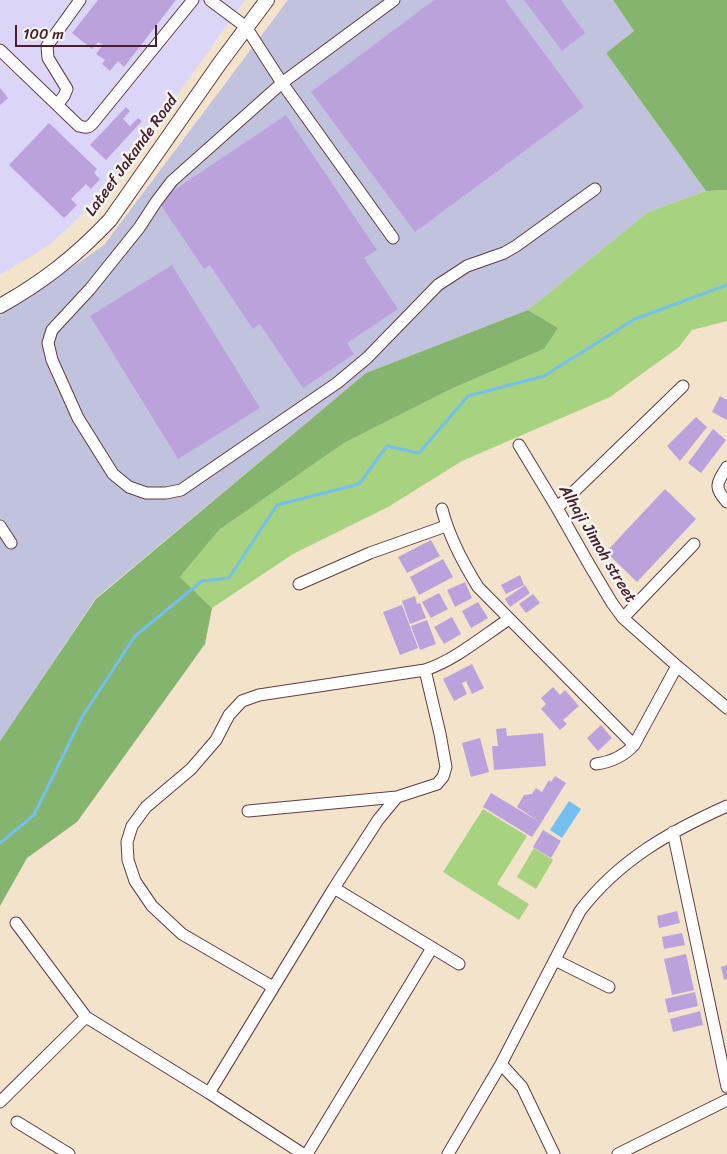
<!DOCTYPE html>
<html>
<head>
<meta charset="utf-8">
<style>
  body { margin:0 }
  #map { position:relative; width:727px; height:1154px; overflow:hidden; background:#f2e3ca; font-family:Sriracha,sans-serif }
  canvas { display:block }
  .scale { position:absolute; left:15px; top:25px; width:142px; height:22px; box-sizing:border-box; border:2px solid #4a1f2b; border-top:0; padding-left:6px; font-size:15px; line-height:18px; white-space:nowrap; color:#4a1f2b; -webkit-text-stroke:4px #f6f6f2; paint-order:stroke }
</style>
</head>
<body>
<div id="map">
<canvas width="727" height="1154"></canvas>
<div class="scale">100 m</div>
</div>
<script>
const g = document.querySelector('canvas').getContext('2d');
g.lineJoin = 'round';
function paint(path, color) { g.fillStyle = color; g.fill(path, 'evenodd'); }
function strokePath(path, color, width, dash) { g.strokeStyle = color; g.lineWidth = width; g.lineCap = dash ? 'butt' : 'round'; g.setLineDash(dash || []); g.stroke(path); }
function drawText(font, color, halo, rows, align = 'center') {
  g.font = font + ' Sriracha,sans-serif'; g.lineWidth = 5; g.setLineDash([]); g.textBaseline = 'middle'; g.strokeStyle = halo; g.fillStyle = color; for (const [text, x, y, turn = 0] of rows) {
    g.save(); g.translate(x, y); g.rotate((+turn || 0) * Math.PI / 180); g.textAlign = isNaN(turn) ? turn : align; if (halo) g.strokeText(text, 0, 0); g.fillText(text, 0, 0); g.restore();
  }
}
const built = new Path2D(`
  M0 0H245L173 101 96 201 51 244 0 275Z`);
const industrial = new Path2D(`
  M288 0H613L634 31 606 53 706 191 648 212 528 310 366 373 96 598 0 741V315L31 296 104 245Z`);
const green = new Path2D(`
  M727 190V321L692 330 679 347 610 397 462 461 388 507 293 554 212 608 180 577 219 530 344 443 451 389 544 349 558 328 528 310 648 212 706 191Z
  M483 809 527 836 497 884 529 904 519 920 443 872Z
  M534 848 553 860 536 889 517 877Z`);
const forest = new Path2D(`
  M613 0H727V190L706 191 606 53 634 31Z
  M528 310 558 328 544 349 451 389 344 443 219 530 180 577 212 608 205 644 77 822 27 858 0 906V741L96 599 366 373Z`);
const water = new Path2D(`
  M569 801 581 809 562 838 550 830Z`);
const stream = new Path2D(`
  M0 843 34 815 82 717 135 636 202 581 229 578 277 505 359 484 387 446 419 453 468 396 544 376 635 319 727 285`);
const building = new Path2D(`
  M98 0H176L124 67 118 61 110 71 102 64 105 60 96 54 103 45 98 42 92 49 72 33Z
  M434 0H505L584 107 415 232 311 92Z
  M524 0H561L585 33 562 51Z
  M0 88 8 98 0 105Z
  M126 107 130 111 123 119 130 126 138 118 142 121 106 160 90 145Z
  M286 115 377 250 364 258 398 309 347 343 354 354 303 388 260 324 253 329 210 265 204 269 158 201Z
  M49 123 97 169 94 173 100 179 91 189 86 184 71 199 77 205 64 218 9 165Z
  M172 265 260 408 178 459 90 316Z
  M720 396 727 400V420L712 412Z
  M696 417 707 427 680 461 667 446Z
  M713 429 726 440 701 473 688 463Z
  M665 489 696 519 637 582 606 552Z
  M431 540 440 556 407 573 398 557Z
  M443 559 453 577 419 595 410 577Z
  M520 575 524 585 506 594 501 585Z
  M465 582 472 598 455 607 447 590Z
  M525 585 530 593 510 607 505 599Z
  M439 593 448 609 431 618 422 602Z
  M533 594 540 603 526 613 519 604Z
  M415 596 417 604 420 603 426 618 410 624 402 601Z
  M478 602 488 618 471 628 462 611Z
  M402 605 418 648 400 655 383 612Z
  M452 617 461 634 444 644 434 627Z
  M427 620 436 644 420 650 411 626Z
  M472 664 484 688 472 694 466 681 462 683 467 694 454 701 443 679Z
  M553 687 560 695 565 690 579 706 563 720 567 724 560 730 541 709 546 704 541 698Z
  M601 725 612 738 598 751 587 738Z
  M506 728 507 736 543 733 546 766 494 770 492 746H498L496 729Z
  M480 738 489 772 471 777 462 743Z
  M555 776 566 783 541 823 517 807 524 795 532 794 536 788 542 792 549 780 551 782Z
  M491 793 541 823 532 837 483 807Z
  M543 830 561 841 551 858 533 847Z
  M677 911 680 923 659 928 657 916Z
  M682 933 685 945 664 949 662 937Z
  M686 954 694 990 672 995 664 959Z
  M727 965V979L724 980 721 967Z
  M695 992 698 1006 668 1013 665 999Z
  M700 1011 703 1025 673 1032 670 1019Z`);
const minor = new Path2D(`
  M210 0 246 27 282 83 393 238
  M394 0 282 83 172 181 156 202 139 228 90 289 52 330 48 343 52 360 78 418 113 474 129 487 146 493H166L181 490 337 383 367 358 438 285 467 266 504 253 516 246 595 189
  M0 50 79 126C86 128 89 128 93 123L193 0
  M57 105 64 96 67 89 48 58 47 46 80 0
  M519 445 557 508 590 566 612 603 623 618 677 666 727 708
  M727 467C717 483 713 487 727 502
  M557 508 683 386
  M442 509C449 537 463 563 478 587L634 745
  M0 526 11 543
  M299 584 370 553 446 526
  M623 618 694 544
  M596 764C611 762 624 756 634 745L677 666
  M248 811 397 797
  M673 832 727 1087
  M334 888 459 964
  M16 923 86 1017 209 1093 303 1154
  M555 960 609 987
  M273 987 182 934 152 906 135 881 128 860 127 842 132 826 146 807 191 769 216 740 229 715 242 701 259 695 425 670C455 660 482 637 509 619
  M501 1064 522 1087 554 1154
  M209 1093 334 888 378 820 397 797 437 784 443 777 446 767 440 734 425 670
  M0 1102 86 1017
  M17 1122 69 1154
  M307 1154 432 948
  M448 1154 501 1064 580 911C619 860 669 832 727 806
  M618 1154 727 1100`);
const major = new Path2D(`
  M0 306C43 282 76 256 110 220L220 63 267 0`);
const streetNames = [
  ["Lateef Jakande Road",132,156,-54],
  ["Alhaji Jimoh street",597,544,59]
];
paint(built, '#dbd6f7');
paint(industrial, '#c1c2dd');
paint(green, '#a7d27f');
paint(forest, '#85b46e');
paint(water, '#73bfed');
strokePath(stream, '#73bfed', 3);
paint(building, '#bca2dd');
strokePath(minor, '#633c43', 13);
strokePath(major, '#633c43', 16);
strokePath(minor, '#fff', 11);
strokePath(major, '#fff', 14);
drawText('16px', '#4a1f2b', '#f6f6f2', streetNames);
</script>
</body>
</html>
